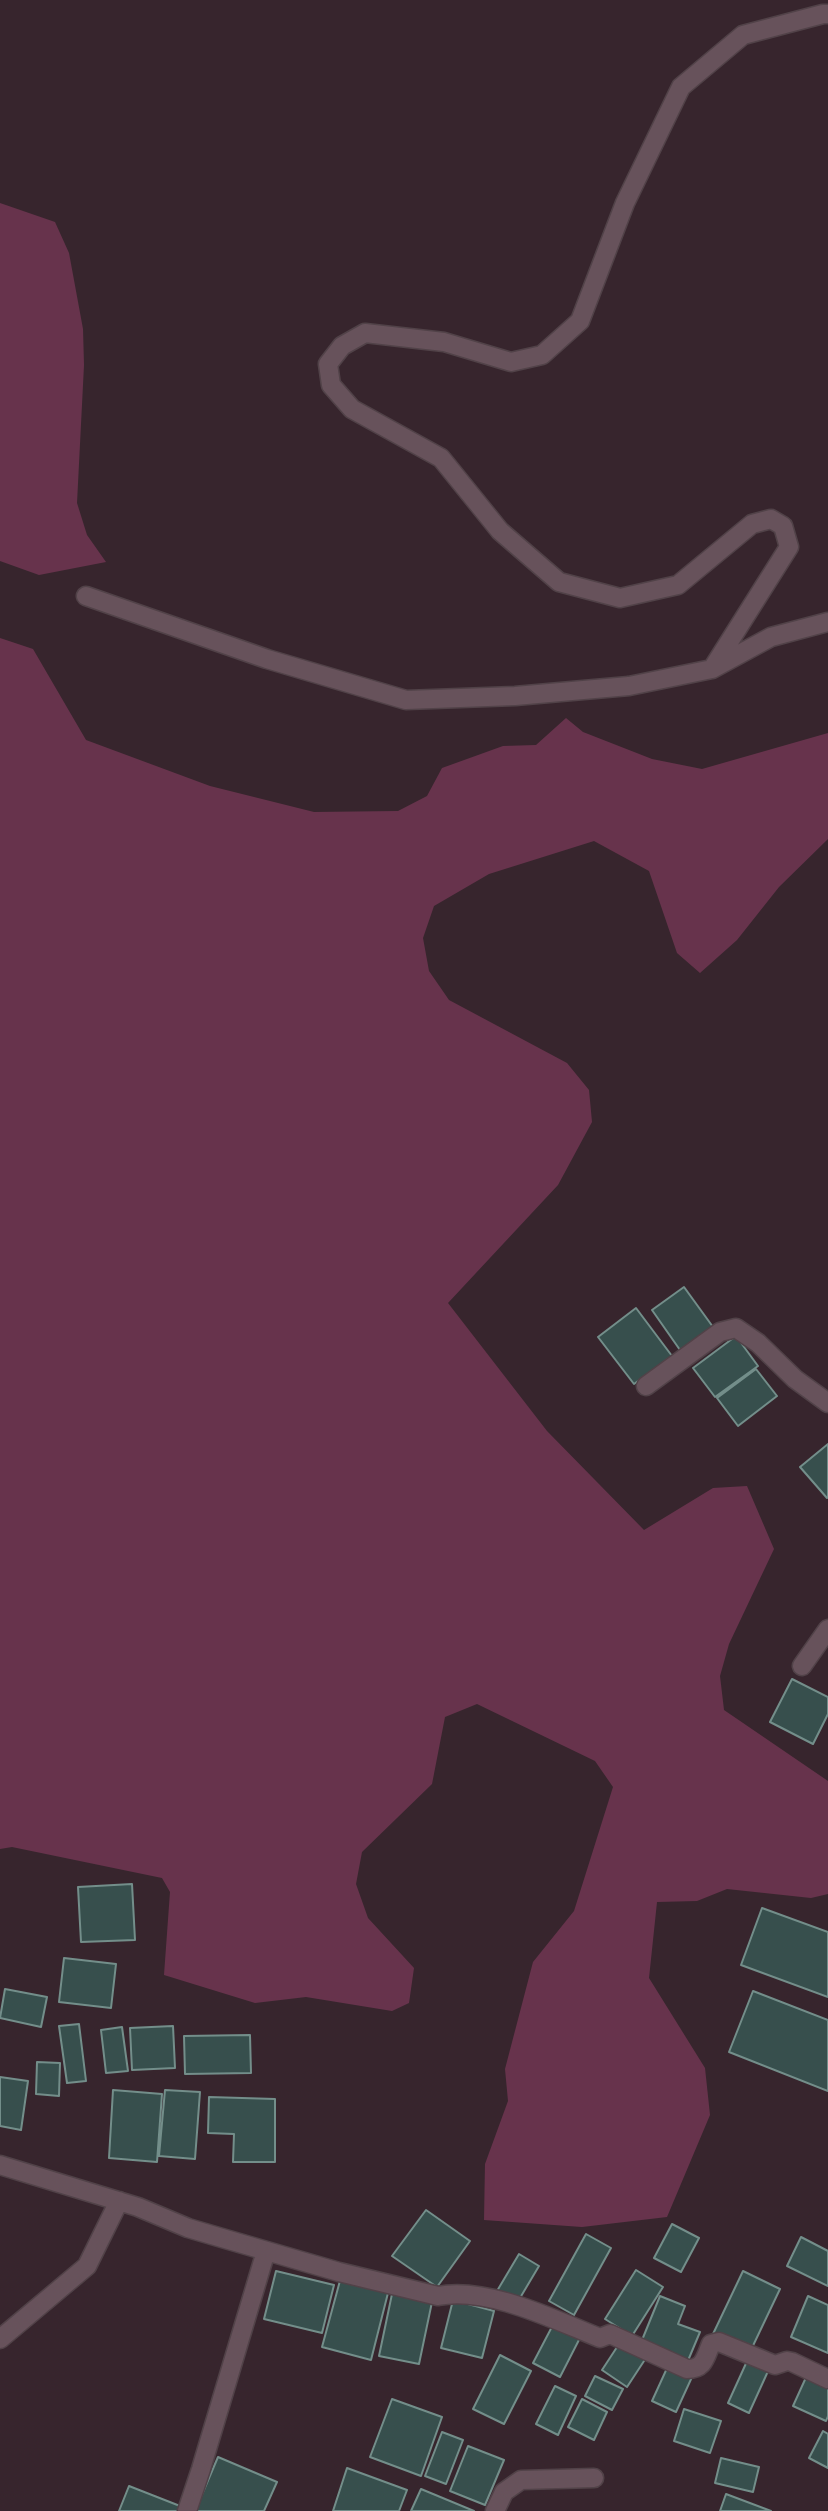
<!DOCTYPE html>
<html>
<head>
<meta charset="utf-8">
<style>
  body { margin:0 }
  canvas { display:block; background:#37252d }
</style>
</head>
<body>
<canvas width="828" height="2511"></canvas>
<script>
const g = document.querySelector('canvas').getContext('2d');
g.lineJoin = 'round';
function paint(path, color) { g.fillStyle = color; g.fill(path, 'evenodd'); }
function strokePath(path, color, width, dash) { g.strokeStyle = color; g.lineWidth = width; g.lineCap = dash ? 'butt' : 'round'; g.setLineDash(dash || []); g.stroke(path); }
const green = new Path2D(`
  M0 203 55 222 69 253 83 329 84 365 77 503 87 535 106 562 39 575 0 561Z
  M0 638 33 649 86 740 210 786 314 812 398 811 427 796 442 768 503 746 536 745 566 718 583 732 652 759 702 769 828 733V839L779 887 737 940 700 973 677 953 649 871 594 841 489 874 434 906 423 938 429 971 449 1000 567 1063 589 1090 592 1122 558 1185 448 1303 547 1431 644 1530 713 1488 747 1486 774 1549 729 1644 720 1676 724 1710 828 1781V1894L811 1898 727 1889 697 1901 657 1902 649 1978 705 2068 710 2115 667 2217 582 2227 484 2220 485 2164 508 2101 505 2069 533 1962 574 1911 613 1787 595 1761 477 1704 445 1717 432 1784 362 1852 356 1884 368 1918 414 1968 409 2003 392 2011 306 1997 255 2003 164 1975 170 1892 162 1878 12 1847 0 1849Z`);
const building = new Path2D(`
  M684 1287 713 1327 680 1350 652 1310Z
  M636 1308 672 1356 634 1384 598 1337Z
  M736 1336 758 1366 715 1397 693 1368Z
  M756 1369 777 1396 738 1426 717 1398Z
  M828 1444V1497L827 1498 800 1467Z
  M792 1679 828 1697V1714L813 1744 770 1722Z
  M132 1884 135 1940 81 1942 78 1887Z
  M762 1908 828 1932V1997L741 1965Z
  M64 1958 116 1964 111 2008 59 2002Z
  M5 1989 47 1997 41 2027 0 2018Z
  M753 1991 828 2020V2091L729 2052Z
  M79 2024 86 2081 67 2083 59 2026Z
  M173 2026 175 2068 132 2070 130 2028Z
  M122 2027 128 2071 106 2073 101 2030Z
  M250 2035 251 2073 185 2074 184 2036Z
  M37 2062 60 2063 59 2096 36 2094Z
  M0 2077 28 2081 21 2130 0 2126Z
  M113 2090 162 2094 157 2162 109 2158Z
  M165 2090 200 2092 195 2159 159 2156Z
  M209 2097 275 2099V2162H233L234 2134 208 2133Z
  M426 2210 470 2241 437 2287 392 2256Z
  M672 2224 699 2238 681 2272 654 2258Z
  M586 2234 611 2248 574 2315 549 2301Z
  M801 2237 828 2251V2286L787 2266Z
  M519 2254 539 2266 517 2303 497 2291Z
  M636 2270 663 2287 632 2336 605 2319Z
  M276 2271 334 2285 322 2333 264 2319Z
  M743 2271 780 2289 750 2352 713 2334Z
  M341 2277 389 2289 371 2360 322 2347Z
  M392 2294 432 2302 419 2364 379 2356Z
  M660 2296 685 2306 678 2324 700 2332 687 2363 640 2345Z
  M808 2296 828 2305V2353L791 2337Z
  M453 2300 494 2311 482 2358 441 2348Z
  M555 2321 582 2334 560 2377 533 2363Z
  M621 2341 646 2358 627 2387 602 2370Z
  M500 2355 531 2371 504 2424 473 2409Z
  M748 2359 769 2369 749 2413 728 2403Z
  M668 2366 692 2377 676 2412 652 2401Z
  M808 2373 828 2382V2416L826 2421 793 2406Z
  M595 2376 623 2389 612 2410 585 2396Z
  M555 2386 576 2396 558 2435 536 2424Z
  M392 2399 442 2417 421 2476 370 2457Z
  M582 2399 607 2412 594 2440 568 2427Z
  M684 2409 721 2421 710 2453 674 2441Z
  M823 2431 828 2434V2468L809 2458Z
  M442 2432 463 2440 446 2484 425 2476Z
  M468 2446 504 2460 485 2505 450 2491Z
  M218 2457 277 2482 264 2511H195Z
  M721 2458 759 2467 753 2492 715 2483Z
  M347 2468 407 2490 399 2511H333Z
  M129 2486 180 2506 178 2511H119Z
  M421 2489 474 2511H411Z
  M726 2494 771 2511H720Z`);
const minor = new Path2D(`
  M86 596 267 659 406 700 515 696 629 686 712 669 771 637 828 622
  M712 669 789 547 783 526 771 519 752 524 678 585 620 598 559 582 500 531 441 458 352 409 331 385 328 364 342 346 365 333 444 342 511 362 542 355 580 321 625 203 681 87 743 35 823 14H828
  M646 1386 720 1332 736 1328 758 1343 795 1379 828 1403
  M802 1666 828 1629
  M0 2165 138 2207 188 2228 222 2238 339 2272 438 2296C487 2286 555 2320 600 2338L610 2334 687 2369C704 2369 705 2358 711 2344L719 2342 775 2365 787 2361 792 2362 828 2379
  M0 2339 87 2266 119 2201
  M187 2511 201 2469 266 2251
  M495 2511 504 2492 521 2480 594 2478`);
paint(green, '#67334c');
paint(building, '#374f4d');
strokePath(building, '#738e8a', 2);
strokePath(minor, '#514248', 21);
strokePath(minor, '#67525b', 18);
</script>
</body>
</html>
